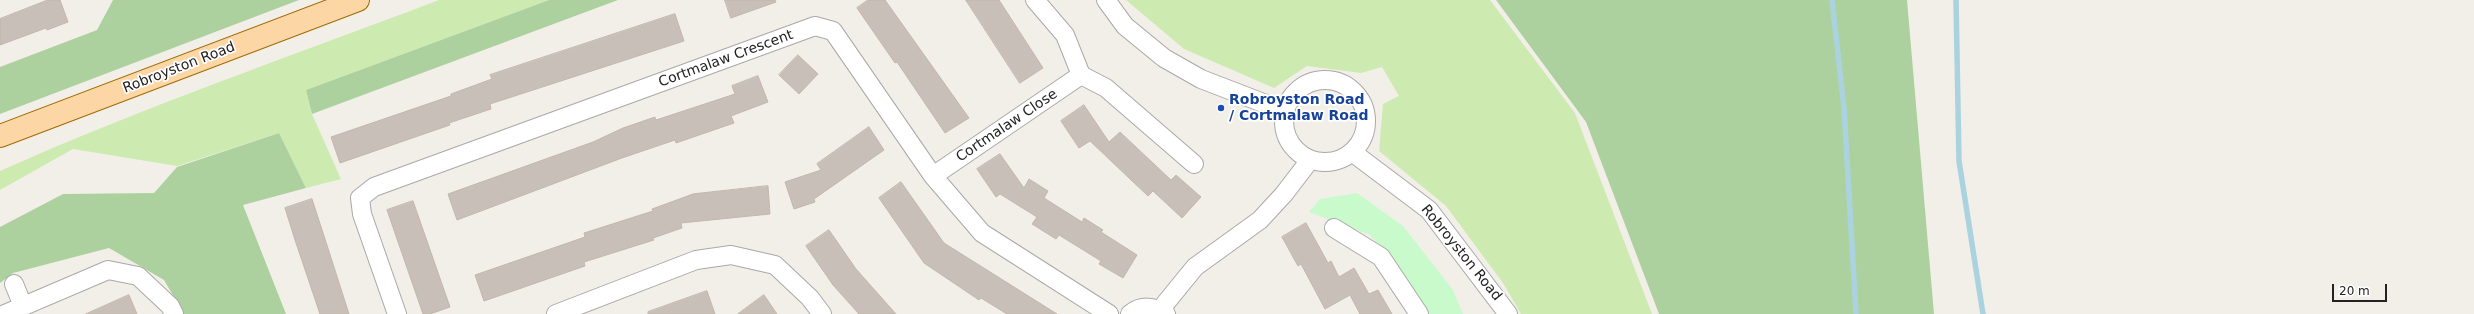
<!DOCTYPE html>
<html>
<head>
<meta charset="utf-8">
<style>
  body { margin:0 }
  #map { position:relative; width:2474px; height:314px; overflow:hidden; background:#f2efe9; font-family:"DejaVu Sans",sans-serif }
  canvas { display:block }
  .scale { position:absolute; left:2332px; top:284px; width:55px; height:18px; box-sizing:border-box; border:2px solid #222; border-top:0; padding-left:5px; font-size:12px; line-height:14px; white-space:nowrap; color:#222; -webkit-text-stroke:3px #fff; paint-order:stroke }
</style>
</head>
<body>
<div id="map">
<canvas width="2474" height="314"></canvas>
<div class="scale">20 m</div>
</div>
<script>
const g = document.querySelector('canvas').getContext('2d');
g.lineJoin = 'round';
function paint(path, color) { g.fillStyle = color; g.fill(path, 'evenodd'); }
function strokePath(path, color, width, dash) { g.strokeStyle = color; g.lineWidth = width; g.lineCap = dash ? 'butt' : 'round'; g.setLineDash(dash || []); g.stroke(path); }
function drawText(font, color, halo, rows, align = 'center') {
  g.font = font + ' "DejaVu Sans",sans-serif'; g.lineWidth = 3.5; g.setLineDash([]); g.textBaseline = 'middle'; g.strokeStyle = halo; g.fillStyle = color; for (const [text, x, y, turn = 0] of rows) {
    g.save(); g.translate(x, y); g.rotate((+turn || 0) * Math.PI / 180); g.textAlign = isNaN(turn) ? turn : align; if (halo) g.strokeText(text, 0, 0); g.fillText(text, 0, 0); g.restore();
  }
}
const grass = new Path2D(`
  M439 0H549L306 90 312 114 341 179 306 188 279 133 177 166 73 149 0 190V171C143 107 292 56 439 0Z
  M1126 0H1490L1575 113 1652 314H1521L1503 283 1446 206 1379 151 1383 104 1399 96 1382 67 1361 73 1307 66 1274 88 1184 49Z`);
const forest = new Path2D(`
  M113 0H299L0 114V67L97 30Z
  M549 0H618L312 114 306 90Z
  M1496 0H1907L1934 314H1659L1586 122Z
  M279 133 306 188 243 205 286 314H184L164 280 109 248 13 273 0 283V227L63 194 154 193 177 167Z`);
const park = new Path2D(`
  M1357 193 1403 226 1453 290 1463 314H1428L1408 279 1370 235 1309 212 1320 199Z`);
const stream = new Path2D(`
  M1832 0 1844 108 1856 314
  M1956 0 1959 161 1983 314`);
const building = new Path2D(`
  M48 0H60L68 22 47 30 46 28 0 45V19Z
  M725 0H775L776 2 731 18Z
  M868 0H885L969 118 945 133 897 62 895 63 857 8Z
  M966 0H999L1043 68 1020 83Z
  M675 14 684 41 490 104 491 109 449 123 450 125 340 163 331 137 451 96V94L492 79 490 75Z
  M798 55 818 74 799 94 779 75Z
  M758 76 768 102 731 116 734 123 676 143 675 140 622 158 457 220 448 194 593 142 623 128 655 117 656 120 735 94 732 86Z
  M1084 105 1109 142 1120 132 1171 180 1176 175 1201 197 1182 218 1153 191 1148 196 1090 141 1079 148 1061 121Z
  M869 127 884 150 814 199 815 202 794 209 785 182 821 170 817 164Z
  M1000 154 1024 188 1029 179 1048 191 1044 198 1082 222 1084 218 1103 230 1101 232 1137 255 1123 278 1099 264 1101 261 1059 235 1056 239 1032 224 1037 217 1000 194 996 197 977 169Z
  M901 182 944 243 1057 314H1007L981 298 979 300 924 263 879 198Z
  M768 186 770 214 681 223 682 228 653 238 654 240 584 262 585 266 484 301 475 275 585 237 584 233 653 211 652 209 693 194Z
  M312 199 325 239 349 314H320L295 240 285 208Z
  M413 201 450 307 430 314H423L387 210Z
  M1306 223 1328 263 1331 261 1339 277 1354 268 1369 294 1378 290 1392 314H1360L1350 295 1325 309 1301 264 1298 266 1282 237Z
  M829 230 856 269 896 314H859L833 285 806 246Z
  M707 291 715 314H648V312Z
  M129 295 137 314H86Z
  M764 295 777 314H738Z`);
const minor = new Path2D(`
  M1035 0 1065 35 1081 75 1106 88 1194 164
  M1106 0 1125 26 1164 58 1201 79 1284 111
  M1284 121a41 41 0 1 1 82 0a41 41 0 1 1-82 0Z
  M1352 152 1429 210 1508 314
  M933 176 1081 75
  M1334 228 1381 257 1419 314
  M14 284 23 306
  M1160 310 1195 267 1260 220 1284 194 1310 160
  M5 314 108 270 138 276 170 306 174 314
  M397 314 362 214 360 198 374 187 815 26 833 31 933 176 982 233 1109 314
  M556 314 696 260 731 255 775 265 810 298 822 314
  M1130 314C1141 305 1154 306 1166 314`);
const major = new Path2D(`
  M0 136 358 0`);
const markers = [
  [1221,108,4,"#1a4fb4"]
];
const streetNames = [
  ["Cortmalaw Crescent",726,59,-20],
  ["Robroyston Road",179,68,-21],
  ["Cortmalaw Close",1007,126,-34],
  ["Robroyston Road",1461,253,51]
];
const transitNames = [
  ["Robroyston Road",1229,100],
  ["/ Cortmalaw Road",1229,116]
];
paint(grass, '#cdebb0');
paint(forest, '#add19e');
paint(park, '#c8facc');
strokePath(stream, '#aad3df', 5.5);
paint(building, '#c7bfb8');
strokePath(building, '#c4b6ab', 1);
strokePath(minor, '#a9a9a9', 20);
strokePath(major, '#a06b00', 24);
strokePath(minor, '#fff', 18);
strokePath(major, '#fcd6a4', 22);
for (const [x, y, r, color] of markers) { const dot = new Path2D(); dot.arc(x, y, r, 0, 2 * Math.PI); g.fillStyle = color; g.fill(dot); strokePath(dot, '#fff', 1.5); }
drawText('14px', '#222', '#fff', streetNames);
drawText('bold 14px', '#164399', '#fff', transitNames, 'left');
</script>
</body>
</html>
